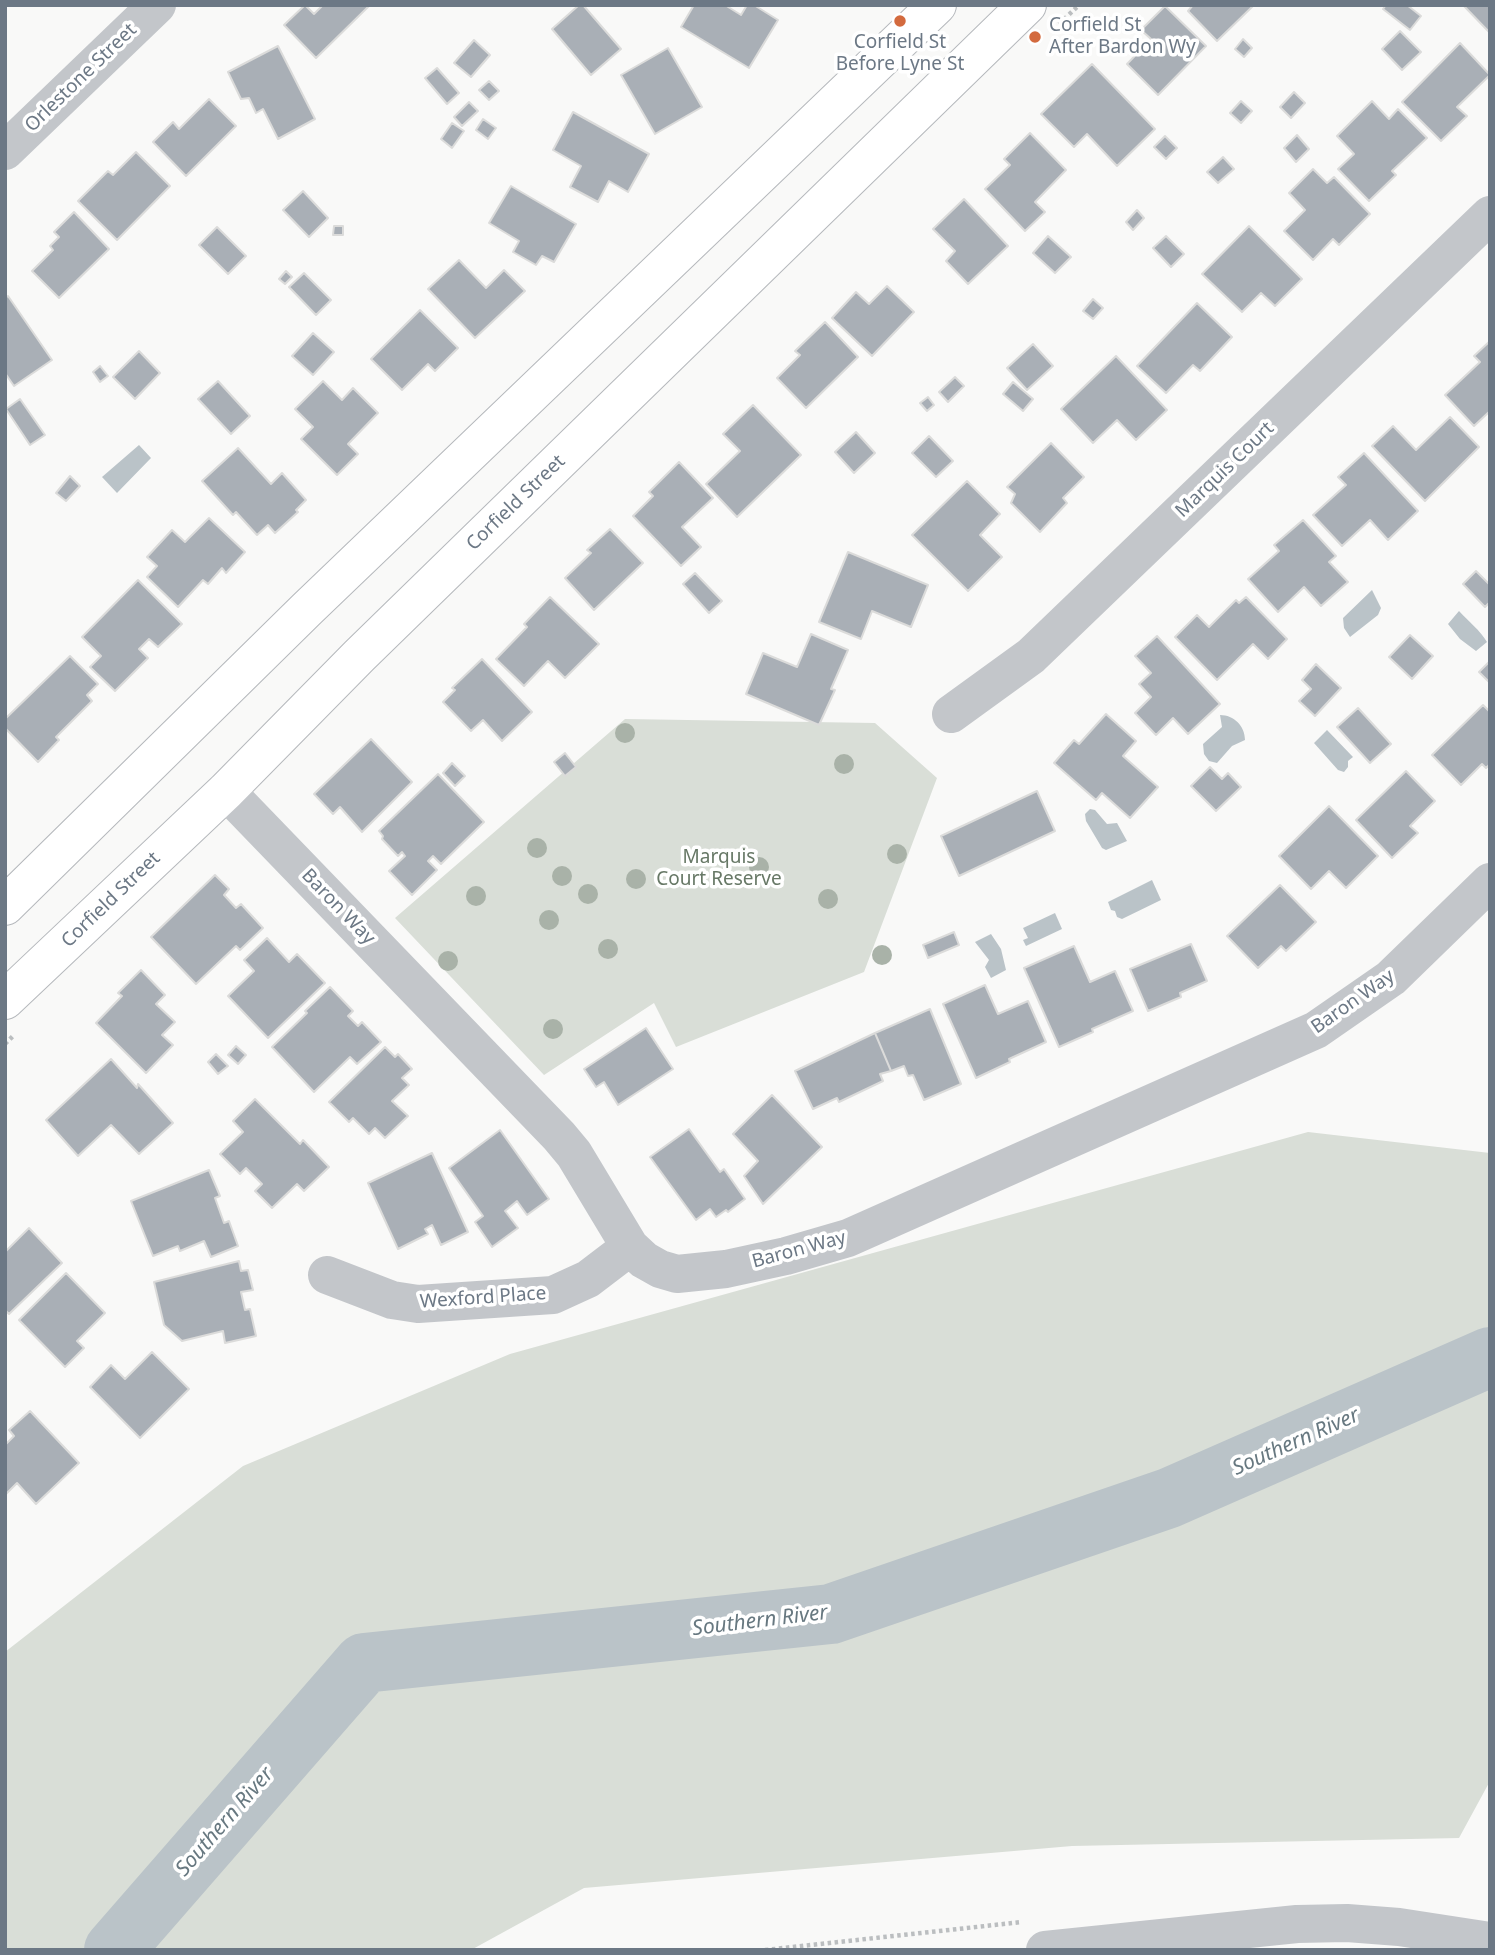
<!DOCTYPE html>
<html>
<head>
<meta charset="utf-8">
<style>
  body { margin:0 }
  #map { position:relative; width:1495px; height:1955px; overflow:hidden; background:#f9f9f8; font-family:"Noto Sans",sans-serif }
  canvas { display:block }
  .frame { position:absolute; inset:0; border:7px solid #6c7885; pointer-events:none }
</style>
</head>
<body>
<div id="map">
<canvas width="1495" height="1955"></canvas>
<div class="frame"></div>
</div>
<script>
const g = document.querySelector('canvas').getContext('2d');
g.lineJoin = 'round';
function paint(path, color) { g.fillStyle = color; g.fill(path, 'evenodd'); }
function strokePath(path, color, width, dash) { g.strokeStyle = color; g.lineWidth = width; g.lineCap = dash ? 'butt' : 'round'; g.setLineDash(dash || []); g.stroke(path); }
function drawText(font, color, halo, rows, align = 'center') {
  g.font = font + ' "Noto Sans",sans-serif'; g.lineWidth = 7; g.setLineDash([]); g.textBaseline = 'middle'; g.strokeStyle = halo; g.fillStyle = color; for (const [text, x, y, turn = 0] of rows) {
    g.save(); g.translate(x, y); g.rotate((+turn || 0) * Math.PI / 180); g.textAlign = isNaN(turn) ? turn : align; if (halo) g.strokeText(text, 0, 0); g.fillText(text, 0, 0); g.restore();
  }
}
const green = new Path2D(`
  M625 719 875 723 937 778 864 972 676 1047 654 1003 544 1075 395 918Z
  M1308 1132 1490 1153V1781L1459 1838 1072 1846 584 1888 471 1950H5V1652L243 1466 510 1354Z`);
const water = new Path2D(`
  M139 445 151 458 117 493 102 477Z
  M1372 590 1381 608 1378 615 1350 637 1344 628 1343 618Z
  M1459 611C1469 622 1480 630 1487 642L1476 651 1460 639 1448 624Z
  M1220 715C1234 715 1245 726 1245 740L1232 746 1217 763 1209 761 1204 754 1203 744 1222 727Z
  M1327 730 1353 757 1348 761V767L1344 772 1338 770 1314 743Z
  M1090 809 1095 810 1107 824 1117 823 1127 841 1106 850 1102 848 1086 821 1085 814Z
  M1152 880 1161 900 1122 919 1117 917 1115 911 1111 910 1108 902Z
  M1055 913 1062 929 1026 946 1023 940 1028 938 1023 928Z
  M991 934 1001 949 1006 970 991 978 985 967 989 960 975 942Z`);
const river = new Path2D(`
  M114 1950 364 1663 831 1614 1169 1498 1490 1357`);
const building = new Path2D(`
  M305 5 314 14 323 5H370L316 58 284 25Z
  M579 5H583L621 49 591 75 552 29Z
  M694 5H725L741 15 747 5H754L778 20 749 68 681 27Z
  M1193 5H1254L1217 41 1188 11Z
  M1386 5H1407L1421 16 1410 30 1383 9Z
  M1463 5H1490V33Z
  M1165 6 1206 46 1158 95 1127 64 1151 39 1141 30Z
  M1400 31 1421 52 1402 70 1382 49Z
  M1243 39 1252 48 1244 57 1235 49Z
  M474 40 490 55 471 77 454 63Z
  M1460 43 1490 75 1457 107 1467 116 1441 141 1402 102Z
  M278 46 315 119 278 139 263 109 256 113 249 98 241 99 228 72Z
  M668 48 702 107 655 134 621 75Z
  M1092 64 1155 129 1117 166 1087 134 1074 147 1041 114Z
  M437 68 459 93 447 104 425 78Z
  M489 81 499 91 489 100 479 90Z
  M1294 92 1305 103 1291 118 1280 107Z
  M209 99 236 126 186 176 153 142 173 122 179 129Z
  M1241 101 1252 111 1241 123 1230 113Z
  M1372 101 1389 119 1398 109 1427 138 1392 171 1396 175 1369 201 1338 169 1354 154 1337 136Z
  M469 102 478 111 462 126 454 117Z
  M573 112 649 154 628 192 609 181 598 202 570 187 581 166 553 150Z
  M483 119 496 128 488 139 476 130Z
  M452 123 464 131 452 148 441 139Z
  M1030 133 1066 170 1035 202 1045 212 1025 231 985 189 1010 165 1004 159Z
  M1297 135 1309 149 1296 162 1284 148Z
  M1165 136 1177 148 1166 159 1154 147Z
  M136 152 170 186 117 240 78 201 108 171 113 175Z
  M1223 157 1234 169 1218 183 1207 172Z
  M1313 169 1327 183 1334 177 1370 214 1339 245 1333 239 1313 260 1284 231 1305 210 1289 193Z
  M511 186 576 224 554 262 542 256 536 265 513 252 519 241 489 223Z
  M303 191 328 218 309 237 283 210Z
  M964 199 1008 246 968 284 946 261 955 251 933 229Z
  M1137 210 1144 218 1133 230 1126 222Z
  M74 212 109 249 59 298 32 271 53 250 50 246 59 237 54 232Z
  M334 226H343V235H333Z
  M1249 226 1302 279 1275 306 1261 293 1242 312 1202 274Z
  M217 227 246 256 228 274 199 245Z
  M1048 236 1071 257 1055 273 1033 253Z
  M1166 236 1184 254 1171 267 1153 248Z
  M459 260 486 288 504 270 525 291 475 338 428 289Z
  M286 271 292 277 285 284 279 279Z
  M304 273 331 300 316 315 289 287Z
  M887 286 914 312 872 356 832 318 856 292 869 304Z
  M8 296 52 360 14 386 5 373V298Z
  M1093 299 1103 308 1093 319 1083 311Z
  M1197 303 1232 337 1200 371 1193 365 1166 393 1137 366Z
  M420 310 458 348 435 371 428 364 402 390 371 359Z
  M825 322 858 357 806 408 777 378 800 355 795 351Z
  M313 333 334 352 313 375 292 356Z
  M1490 341V411L1474 426 1445 395 1480 362 1474 356Z
  M1033 344 1053 366 1027 390 1007 368Z
  M139 351 160 373 135 399 113 377Z
  M1116 356 1167 410 1136 440 1117 420 1093 443 1061 409Z
  M100 366 108 376 100 382 93 372Z
  M955 377 964 386 948 402 939 392Z
  M218 381 250 416 231 434 198 399Z
  M323 381 342 400 353 388 378 413 348 444 358 454 337 475 301 439 313 427 295 409Z
  M1013 382 1033 399 1023 411 1003 394Z
  M928 397 934 405 927 411 920 403Z
  M20 399 45 435 30 445 6 409Z
  M753 405 801 455 737 517 706 484 740 451 723 434Z
  M1450 417 1479 447 1425 501 1372 446 1393 426 1416 450Z
  M856 432 875 453 854 473 835 452Z
  M929 436 953 461 936 477 912 453Z
  M1051 443 1084 477 1063 498 1067 503 1040 532 1011 503 1015 494 1007 487Z
  M238 448 271 484 282 473 306 500 296 510 298 512 275 533 268 525 257 535 236 512 233 515 202 481Z
  M1364 453 1418 511 1388 540 1370 520 1342 546 1313 515 1346 485 1338 477Z
  M679 462 713 498 682 527 701 547 681 566 633 516 653 496 649 492Z
  M70 476 80 486 66 501 56 493Z
  M967 481 1000 514 980 535 1002 557 968 591 912 535Z
  M209 518 245 552 226 573 222 568 208 584 203 580 178 607 147 577 157 566 147 557 172 530 185 542Z
  M1303 520 1336 556 1329 562 1348 582 1321 606 1304 587 1278 612 1248 579 1279 551 1274 545Z
  M610 529 643 563 594 610 565 578 591 553 587 550Z
  M848 552 928 585 911 627 872 611 861 639 819 622Z
  M1476 571 1490 585V602L1485 607 1463 584Z
  M695 573 722 601 709 613 683 584Z
  M138 580 182 624 158 647 149 639 139 649 148 658 115 691 90 667 101 656 82 637Z
  M550 597 599 644 565 678 548 661 524 686 496 659 527 627 524 624Z
  M1246 597 1287 639 1268 659 1253 644 1217 680 1175 637 1197 615 1209 627 1236 600 1239 603Z
  M811 634 848 650 831 689 835 690 819 725 746 694 763 653 797 667Z
  M1410 635 1433 656 1412 679 1389 657Z
  M1157 636 1220 704 1188 734 1173 718 1156 735 1135 713 1151 697 1139 684 1151 673 1135 656Z
  M70 656 98 684 87 695 92 701 56 737 59 740 38 762 5 728V719Z
  M482 659 532 712 502 741 483 720 471 731 443 702 455 690 452 688Z
  M1490 661V683L1479 672Z
  M1316 664 1341 688 1315 716 1299 701 1311 689 1302 680Z
  M1483 705 1490 712V764L1486 768 1482 764 1461 785 1432 755Z
  M1358 708 1391 744 1370 763 1337 727Z
  M1106 714 1136 741 1123 756 1158 787 1130 818 1102 793 1096 800 1054 763 1074 740 1079 744Z
  M371 739 412 782 362 832 340 807 333 814 314 794Z
  M565 753 576 767 565 776 554 762Z
  M452 763 465 776 455 786 443 773Z
  M1210 767 1222 779 1228 773 1241 787 1216 811 1191 786Z
  M1406 771 1435 801 1410 826 1418 833 1392 858 1356 820Z
  M438 774 484 822 441 864 433 856 428 861 437 870 412 895 389 871 405 856 402 852 398 856 382 839 383 836 379 831Z
  M1037 791 1055 831 959 876 941 836Z
  M1329 806 1378 856 1346 888 1329 871 1311 889 1279 856Z
  M215 875 229 889 224 895 236 908 241 904 263 928 240 950 236 946 196 984 151 937Z
  M1280 885 1316 922 1286 951 1281 946 1258 968 1227 936Z
  M954 932 959 945 928 958 923 945Z
  M267 938 289 962 297 954 325 983 268 1038 228 996 254 971 244 960Z
  M1191 944 1207 981 1180 993 1181 997 1148 1011 1130 969Z
  M1074 946 1090 982 1115 971 1133 1011 1092 1029 1093 1032 1059 1047 1024 968Z
  M141 970 165 995 156 1004 175 1022 162 1035 173 1045 146 1073 96 1023 122 996 118 993Z
  M985 985 998 1014 1028 1001 1046 1042 1009 1059 1010 1062 976 1078 943 1004Z
  M330 987 353 1011 348 1016 358 1026 362 1022 381 1042 357 1064 350 1057 314 1092 272 1047 307 1013 305 1011Z
  M930 1009 961 1084 924 1100 913 1075 908 1076 904 1066 891 1071 875 1033Z
  M646 1028 673 1069 618 1105 604 1082 596 1087 584 1069Z
  M875 1033 891 1071 880 1074 883 1081 839 1102 837 1098 813 1109 795 1071Z
  M236 1046 246 1055 238 1064 228 1055Z
  M385 1047 395 1057 398 1054 412 1069 402 1078 409 1085 392 1101 408 1116 385 1138 375 1128 369 1134 353 1118 349 1122 329 1102Z
  M216 1054 228 1066 218 1074 208 1062Z
  M111 1059 137 1088 138 1084 173 1123 139 1154 111 1125 78 1156 46 1120Z
  M772 1095 822 1147 763 1204 744 1176 758 1161 733 1134Z
  M255 1099 300 1144 303 1140 329 1167 304 1191 297 1184 272 1208 255 1191 262 1184 246 1168 240 1174 220 1154 243 1132 233 1121Z
  M689 1129 720 1172 724 1169 745 1199 728 1212 726 1210 716 1217 710 1209 696 1220 650 1157Z
  M500 1130 549 1199 527 1215 517 1201 505 1211 518 1228 492 1247 475 1222 483 1216 449 1168Z
  M432 1153 468 1232 441 1245 432 1225 425 1229 428 1234 398 1249 368 1183Z
  M209 1170 220 1196 215 1198 224 1223 229 1221 238 1246 211 1257 204 1241 180 1251 178 1246 153 1256 131 1201Z
  M29 1228 62 1263 9 1314 5 1310V1252Z
  M239 1261 241 1271 248 1270 253 1290 241 1292 245 1310 250 1309 256 1336 225 1343 223 1331 182 1341 164 1325 154 1282Z
  M66 1273 105 1313 77 1341 84 1348 65 1367 19 1320Z
  M152 1352 189 1389 140 1438 90 1387 111 1365 125 1379Z
  M30 1411 79 1463 36 1504 17 1483 5 1495V1445L14 1436 9 1430Z`);
const path = new Path2D(`
  M1059 24 1079 5
  M5 1044 14 1035
  M765 1950 1022 1922`);
const minor = new Path2D(`
  M5 151 157 5
  M951 714 1031 656 1490 215
  M226 791 559 1136 574 1154 630 1247 644 1260 660 1269 677 1274 726 1269 786 1256 848 1238 1316 1030 1391 978 1490 882
  M327 1275 392 1300 418 1304 553 1295 588 1279 630 1247
  M1045 1950 1297 1924 1347 1923 1399 1927 1490 1941`);
const major = new Path2D(`
  M5 906 307 609 937 5
  M5 1000 226 791 359 656 1027 5`);
const trees = [
  [625,733],
  [844,764],
  [537,848],
  [897,854],
  [759,867],
  [562,876],
  [636,879],
  [588,894],
  [476,896],
  [828,899],
  [549,920],
  [608,949],
  [882,955],
  [448,961],
  [553,1029]
];
const markers = [
  [900,21,7,"#d36a3e"],
  [1035,37,7,"#d36a3e"]
];
const poiNames = [
  ["Corfield St",1049,26],
  ["After Bardon Wy",1049,48],
  ["Corfield St",900,43,"center"],
  ["Before Lyne St",900,65,"center"]
];
const streetNames = [
  ["Orlestone Street",81,78,-44],
  ["Marquis Court",1225,470,-44],
  ["Corfield Street",516,503,-44],
  ["Corfield Street",111,900,-44],
  ["Baron Way",338,907,46],
  ["Baron Way",1353,1002,-35],
  ["Baron Way",799,1250,-15],
  ["Wexford Place",483,1298,-4]
];
const parkNames = [
  ["Marquis",719,858],
  ["Court Reserve",719,880]
];
const waterNames = [
  ["Southern River",1296,1442,-24],
  ["Southern River",760,1621,-7],
  ["Southern River",225,1822,-49]
];
paint(green, '#d9ded7');
paint(water, '#bac3c8');
strokePath(river, '#bac3c8', 60);
paint(building, '#a9afb6');
strokePath(building, '#dbdbda', 2);
strokePath(major, '#b5b8bc', 40);
strokePath(path, '#bbbec0', 4.5, [3.5, 3.5]);
strokePath(minor, '#c3c6ca', 38);
strokePath(major, '#fff', 38);
g.fillStyle = '#a9b2a8';
for (const [x, y] of trees) { g.beginPath(); g.arc(x, y, 10, 0, 2 * Math.PI); g.fill(); }
for (const [x, y, r, color] of markers) { const dot = new Path2D(); dot.arc(x, y, r, 0, 2 * Math.PI); g.fillStyle = color; g.fill(dot); strokePath(dot, '#fff', 2.5); }
drawText('19px', '#6c7885', '#fff', poiNames, 'left');
drawText('19px', '#6c7885', '#fff', streetNames);
drawText('19px', '#677866', '#fff', parkNames);
drawText('italic 21px', '#677880', '#fff', waterNames);
</script>
</body>
</html>
